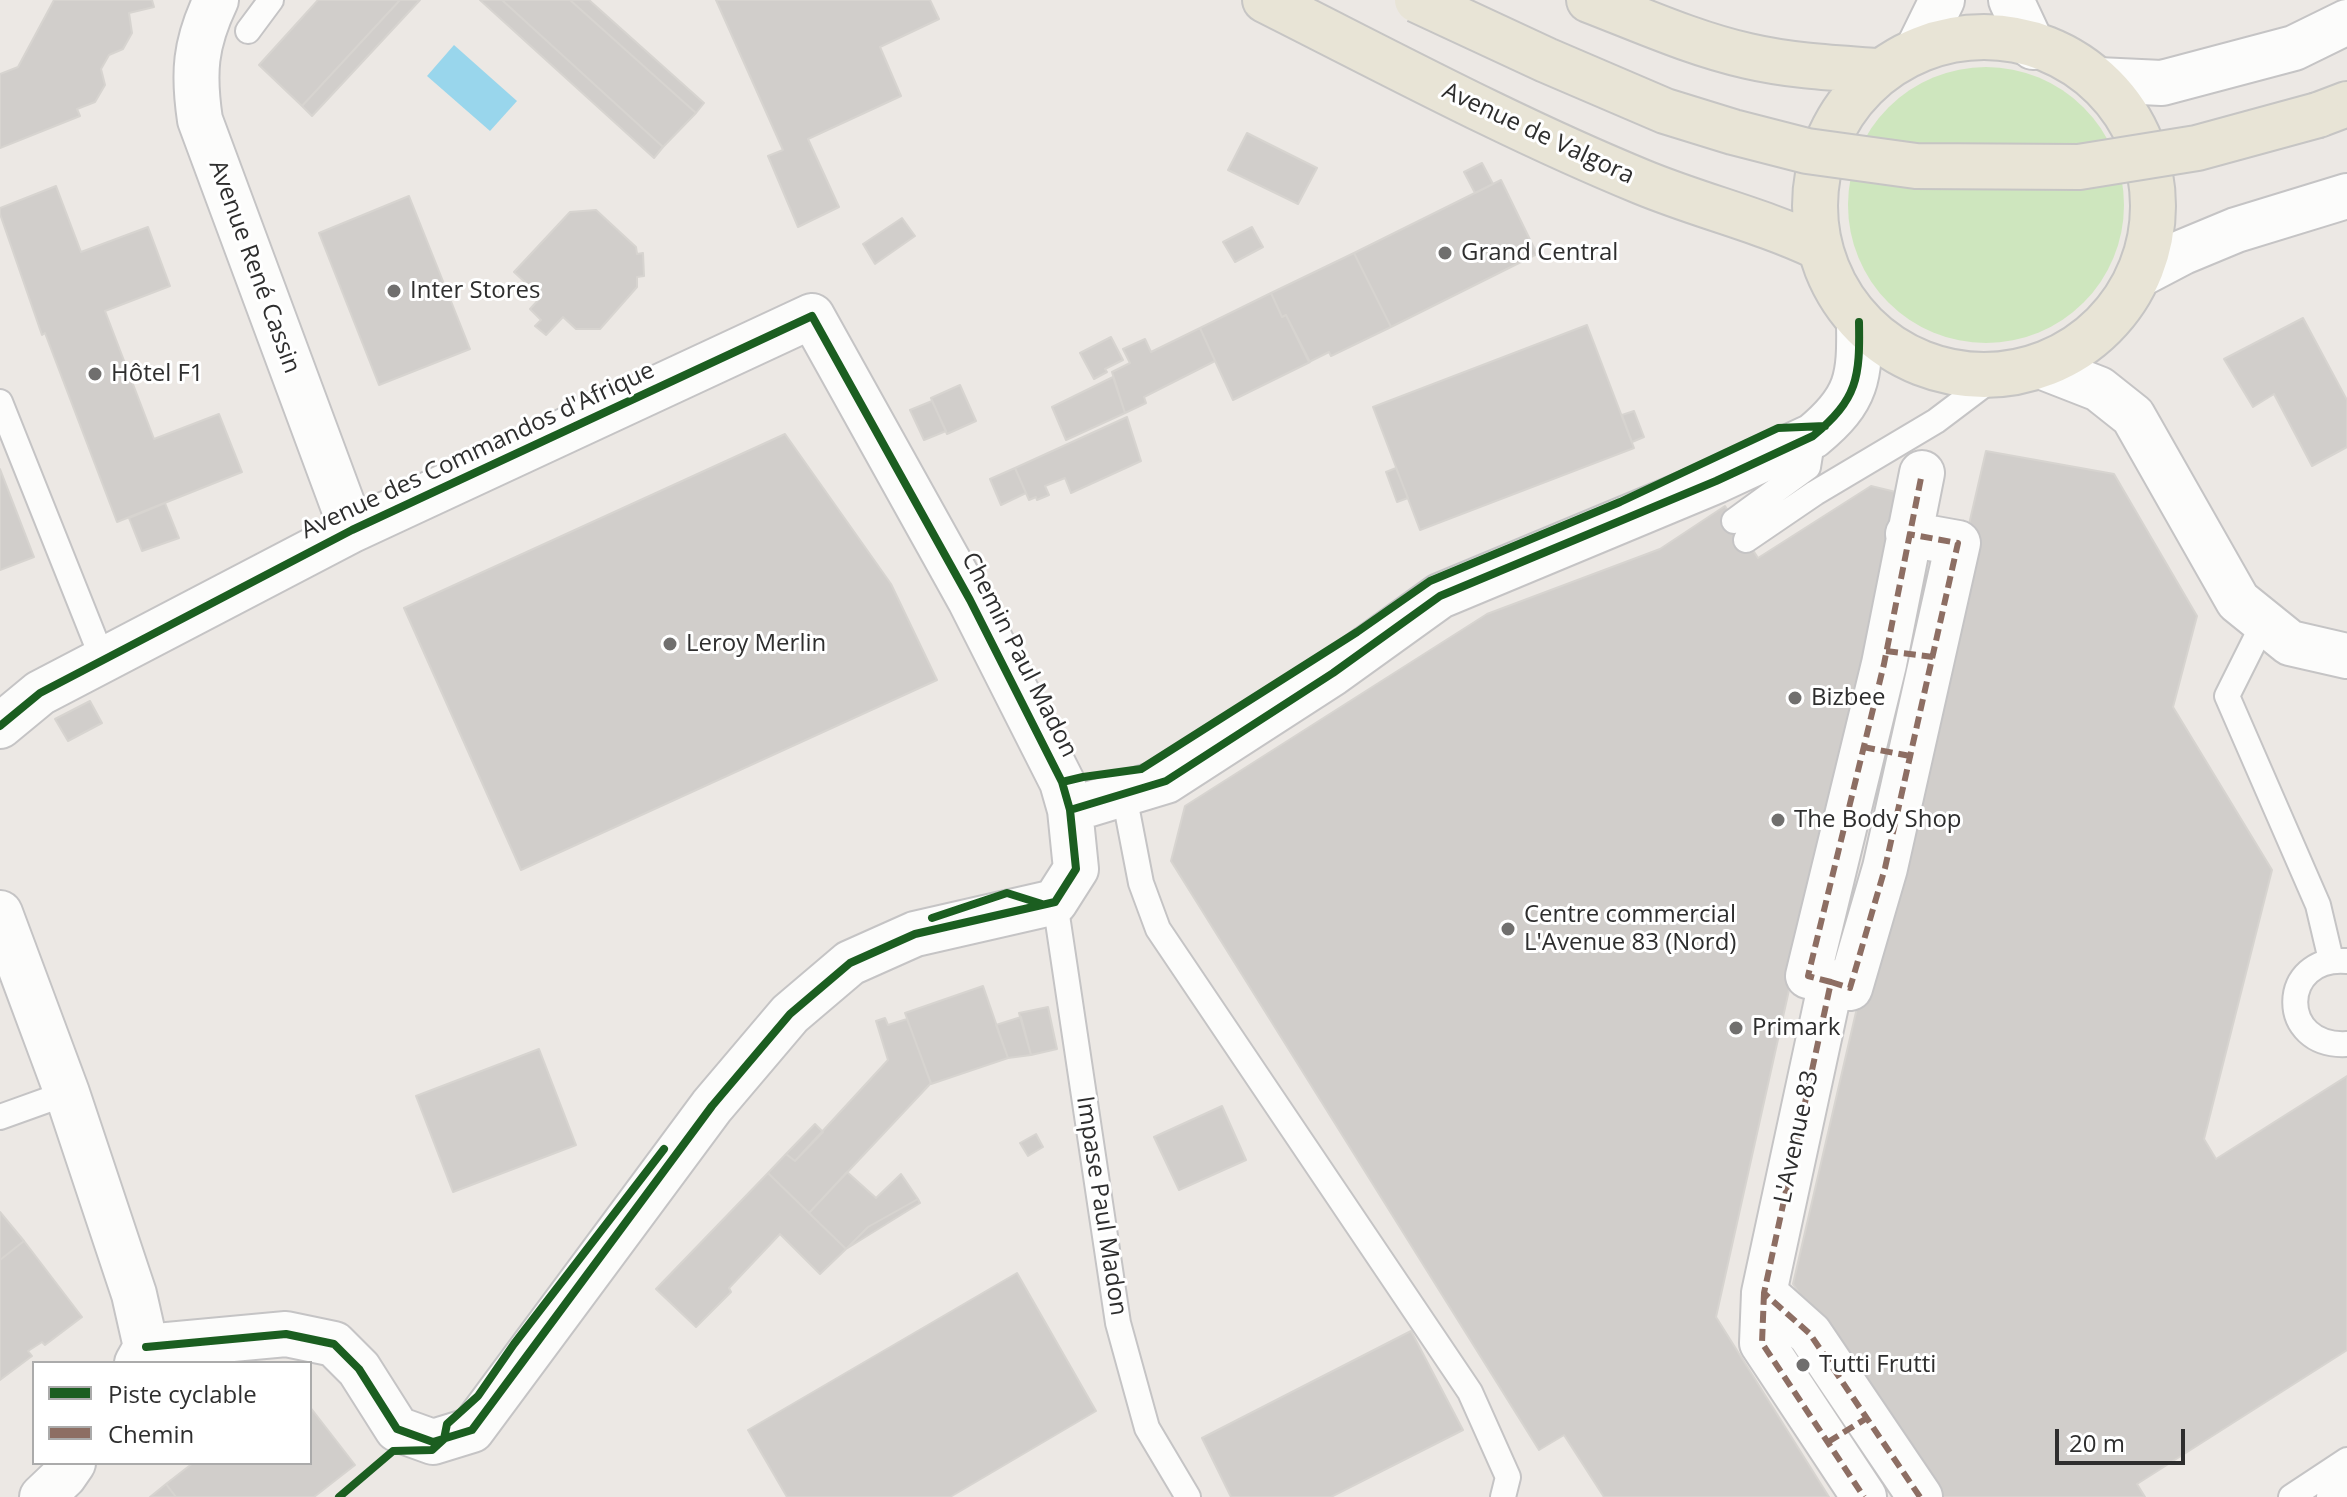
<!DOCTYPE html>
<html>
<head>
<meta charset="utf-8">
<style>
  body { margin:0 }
  #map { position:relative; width:2347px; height:1497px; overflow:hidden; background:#ece8e4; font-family:"Open Sans",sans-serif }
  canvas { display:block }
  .legend { position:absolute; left:32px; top:1361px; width:280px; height:104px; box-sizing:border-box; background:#fff; border:2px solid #ababab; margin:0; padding:10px 14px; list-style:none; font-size:24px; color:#2e2e2e }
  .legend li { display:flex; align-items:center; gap:16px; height:40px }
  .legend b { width:40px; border:2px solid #ababab }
  .scale { position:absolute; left:2055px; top:1429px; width:130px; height:36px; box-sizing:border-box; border:4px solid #2e2e2e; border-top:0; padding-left:10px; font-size:24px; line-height:28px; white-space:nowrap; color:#2e2e2e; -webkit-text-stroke:6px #fff; paint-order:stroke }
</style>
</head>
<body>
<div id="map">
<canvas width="2347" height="1497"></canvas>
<ul class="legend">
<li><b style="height:10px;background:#1b5e20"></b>Piste cyclable</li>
<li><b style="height:10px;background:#8d6e63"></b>Chemin</li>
</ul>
<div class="scale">20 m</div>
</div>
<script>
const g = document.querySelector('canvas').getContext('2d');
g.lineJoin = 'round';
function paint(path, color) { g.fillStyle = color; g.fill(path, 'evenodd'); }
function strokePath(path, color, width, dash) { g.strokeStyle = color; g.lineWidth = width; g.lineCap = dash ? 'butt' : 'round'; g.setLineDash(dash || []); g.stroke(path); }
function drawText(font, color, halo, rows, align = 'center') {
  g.font = font + ' "Open Sans",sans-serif'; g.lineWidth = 6; g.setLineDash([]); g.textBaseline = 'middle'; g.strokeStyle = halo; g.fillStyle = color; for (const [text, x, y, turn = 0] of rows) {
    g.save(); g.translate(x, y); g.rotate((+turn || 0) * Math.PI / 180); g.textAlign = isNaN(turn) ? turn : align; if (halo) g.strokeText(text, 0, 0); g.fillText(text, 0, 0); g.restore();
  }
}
const green = new Path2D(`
  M1848 205a138 138 0 1 1 276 0a138 138 0 1 1-276 0Z`);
const water = new Path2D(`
  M454 45 517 101 490 131 427 76Z`);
const building = new Path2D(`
  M54 0H152L154 7 129 13 132 33 123 49 109 55 101 69 105 85 95 102 77 109 80 116 0 148V74L18 67Z
  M318 0H400L302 106 259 65Z
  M400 0H420L312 116 302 106Z
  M480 0H502L663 147 654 158Z
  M502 0H570L696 113 663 147Z
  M570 0H589L704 103 696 113Z
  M716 0H930L939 19 880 47 901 96 808 139 839 207 798 227 768 156 783 150Z
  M1247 133 1317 168 1298 204 1228 170Z
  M1482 163 1493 184 1475 193 1464 172Z
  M1501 180 1537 254 1391 327 1354 253Z
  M56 186 81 252 148 227 170 286 105 311 154 439 219 414 242 472 117 522 45 333 42 335 0 214V208Z
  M409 196 470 349 379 385 319 233Z
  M596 210 636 247 637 254 643 253 644 276 637 277V287L600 329H576L563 317 546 335 535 326 541 320 530 309 541 297 514 272 570 212Z
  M902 218 915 236 875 264 863 244Z
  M1252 227 1263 247 1235 262 1223 242Z
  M1354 253 1391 327 1331 356 1329 352 1309 362 1286 315 1282 317 1271 293Z
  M1271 293 1282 317 1286 315 1310 362 1233 400 1200 328Z
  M2303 318 2347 400V447L2312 466 2274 394 2253 407 2224 359Z
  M1587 325 1634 448 1420 530 1373 407Z
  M1200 328 1215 361 1144 397 1146 403 1125 413 1112 372 1130 363 1123 349 1145 339 1151 352Z
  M1111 337 1123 360 1105 369 1107 372 1094 379 1080 353Z
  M1113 377 1125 413 1066 440 1052 407Z
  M960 385 976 421 947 434 931 398Z
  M932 401 946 431 924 440 910 410Z
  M1634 411 1644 437 1632 442 1622 415Z
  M1127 417 1141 461 1071 493 1065 478 1045 486 1049 495 1037 500 1036 497 1029 500 1015 468Z
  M785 434 891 584 937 680 521 870 404 608Z
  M1986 451 2114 474 2197 616 2173 707 2272 870 2204 1139 2216 1159 2347 1076V1350L2137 1484 2145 1497H1936L1793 1284Z
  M1015 468 1026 493 1001 505 990 479Z
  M1396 468 1408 498 1397 502 1386 472Z
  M0 469 34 557 0 570Z
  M1871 486 1900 493 1716 1317 1829 1497H1604L1564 1435 1539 1450 1171 861 1185 806 1487 614 1660 549 1725 506 1758 558Z
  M165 503 179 538 142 551 129 518Z
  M90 701 102 723 68 741 55 719Z
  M983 986 1008 1058 931 1084 905 1013Z
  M1048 1007 1057 1049 1031 1055 1019 1013Z
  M1021 1017 1031 1055 1008 1058 996 1025Z
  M885 1018 888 1025 907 1019 931 1083 809 1213 768 1173 786 1154 795 1161 888 1060 876 1021Z
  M539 1049 576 1145 453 1192 416 1096Z
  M1222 1106 1246 1160 1179 1190 1154 1137Z
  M815 1124 823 1132 795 1161 786 1154Z
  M1036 1134 1043 1147 1028 1156 1020 1143Z
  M847 1172 876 1198 901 1174 918 1199 868 1227 846 1249 809 1213Z
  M768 1173 846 1249 820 1274 780 1234 729 1288 731 1292 696 1327 656 1289Z
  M918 1199 920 1203 846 1249 868 1227Z
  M0 1212 24 1241 0 1260Z
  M24 1241 82 1317 45 1345 42 1342 28 1351 32 1356 0 1380V1260Z
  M1017 1273 1096 1411 950 1497H787L748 1430Z
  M1411 1331 1463 1430 1331 1497H1231L1202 1438Z
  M310 1407 355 1465 314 1497H176L166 1484 193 1463H310Z
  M166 1484 176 1497H150Z`);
const lane = new Path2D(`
  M248 31 271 0
  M0 402 103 660
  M1734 521 1808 467 1813 436
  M1746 540 1815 493 1936 421 1997 375
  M2264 622 2227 696 2318 905 2331 960
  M1124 795 1141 883 1158 929 1470 1392 1508 1477 1503 1497
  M1055 902 1118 1323 1147 1428 1188 1497
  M2347 961C2279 955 2277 1048 2347 1044
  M0 1117 67 1093
  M2291 1497 2347 1460
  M2329 1497 2347 1486`);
const street = new Path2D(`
  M216 0C195 44 193 73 200 120L352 530
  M2040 366 2099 389 2133 416 2238 601 2290 643 2347 656
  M0 726 40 693 352 530 812 316 970 600 1062 782 1070 810 1076 869 1055 902 915 934 850 963 790 1014 712 1106 472 1430 433 1442 397 1429 359 1369 334 1344 286 1334 146 1347
  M1070 810 1166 781 1333 673 1440 596 1716 481 1813 436C1858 399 1860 377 1859 322
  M0 913 67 1093 134 1294 146 1347 137 1363
  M1831 982 1850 988 1885 868 1958 543 1908 534
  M1764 1293 1762 1343 1864 1497
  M42 1497 64 1476 73 1463
  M1920 1497 1810 1334 1764 1293 1831 982 1808 976 1884 664 1922 473`);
const secondary = new Path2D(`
  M2011 0 2033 47
  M1918 49 1942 0
  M2098 80 2162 83 2294 48 2347 22
  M2141 274 2183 252 2236 230 2347 196`);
const primary = new Path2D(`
  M1265 0C1390 63 1513 129 1642 182 1700 206 1761 220 1818 247
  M1589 0C1641 20 1694 44 1748 56 1791 66 1834 68 1878 71
  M1815 206a169 169 0 1 1 338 0a169 169 0 1 1-338 0Z
  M2318 115 2347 104`);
const primaryBridge = new Path2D(`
  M1417 0 1546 60 1665 111 1733 132 1807 151 1916 166 2079 167 2197 148 2318 115`);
const quiet = new Path2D(`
  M1886 651 1933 657
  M1863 747 1910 756
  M1831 982 1850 988 1885 868 1958 543 1908 534
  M1764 1293 1762 1343 1864 1497
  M1828 1442 1867 1418
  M1920 1497 1810 1334 1764 1293 1831 982 1808 976 1884 664 1922 473`);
const cycleway = new Path2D(`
  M0 726 40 693 352 530 812 316 970 600 1062 782 1070 810 1076 869 1055 902 915 934 850 963 790 1014 712 1106 472 1430 433 1442 397 1429 359 1369 334 1344 286 1334 146 1347
  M1062 782 1083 777 1141 769 1357 632 1430 581 1620 502 1778 428 1825 426
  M1070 810 1166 781 1333 673 1440 596 1716 481 1813 436C1858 399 1860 377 1859 322
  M932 918 1007 893 1042 904
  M339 1497 393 1451 432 1450 444 1439 447 1424 478 1396 514 1344 664 1149`);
const markers = [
  [1445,253,8,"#706f6e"],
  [394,291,8,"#706f6e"],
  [95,374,8,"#706f6e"],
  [670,644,8,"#706f6e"],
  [1795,698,8,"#706f6e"],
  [1778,820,8,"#706f6e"],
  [1508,929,8,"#706f6e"],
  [1736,1028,8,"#706f6e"],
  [1803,1365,8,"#706f6e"]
];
const streetNames = [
  ["Avenue de Valgora",1538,134,25],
  ["Avenue René Cassin",254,267,70],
  ["Avenue des Commandos d'Afrique",478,451,-25],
  ["Chemin Paul Madon",1019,655,63],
  ["L'Avenue 83",1797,1137,-78],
  ["Impase Paul Madon",1101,1206,81]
];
const poiNames = [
  ["Grand Central",1461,253],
  ["Inter Stores",410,291],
  ["Hôtel F1",111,374],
  ["Leroy Merlin",686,644],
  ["Bizbee",1811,698],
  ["The Body Shop",1794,820],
  ["Centre commercial",1524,915],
  ["L'Avenue 83 (Nord)",1524,943],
  ["Primark",1752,1028],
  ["Tutti Frutti",1819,1365]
];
paint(green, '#cee6be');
paint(water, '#99d6ec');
paint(building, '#d1cecb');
strokePath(building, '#d7d4d0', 2);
strokePath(lane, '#c5c4c5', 28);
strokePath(street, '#c5c4c5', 48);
strokePath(secondary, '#c5c4c5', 48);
strokePath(primary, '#c6c5c4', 48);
strokePath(lane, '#fcfcfb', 24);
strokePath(street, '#fcfcfb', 44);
strokePath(secondary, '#fcfcfb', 44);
strokePath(primary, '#e8e4d6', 44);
strokePath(primaryBridge, '#c6c5c4', 48, []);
strokePath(primaryBridge, '#e8e4d6', 44);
strokePath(quiet, '#8d6e63', 6, [12, 6]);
strokePath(cycleway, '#1b5e20', 8);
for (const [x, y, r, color] of markers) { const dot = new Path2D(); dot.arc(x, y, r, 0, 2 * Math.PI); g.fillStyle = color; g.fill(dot); strokePath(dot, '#fff', 3); }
drawText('24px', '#2e2e2e', '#fff', streetNames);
drawText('24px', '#2e2e2e', '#fff', poiNames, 'left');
</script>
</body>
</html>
